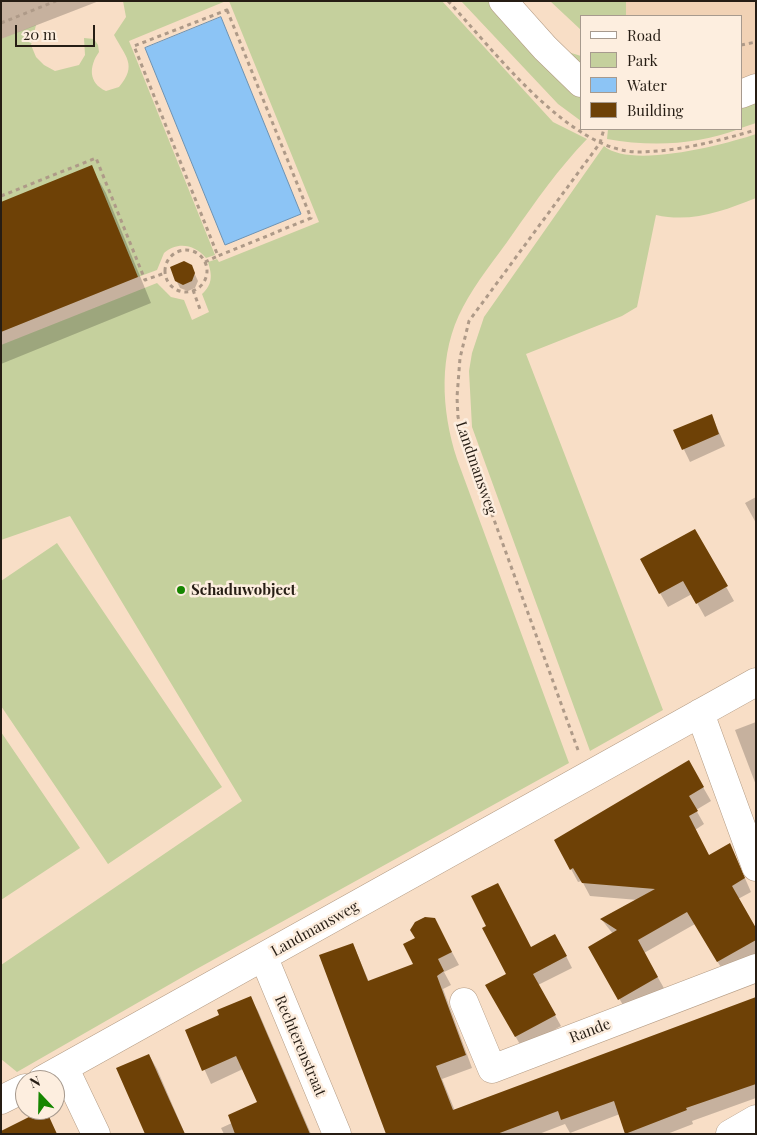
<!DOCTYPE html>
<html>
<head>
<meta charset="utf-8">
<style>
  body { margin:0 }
  #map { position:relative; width:757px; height:1135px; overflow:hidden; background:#f8dec6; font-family:"Playfair Display",serif }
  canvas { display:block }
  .frame { position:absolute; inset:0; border:2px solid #261d14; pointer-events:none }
  .legend { position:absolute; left:580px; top:15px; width:162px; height:115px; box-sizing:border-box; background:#fdeedf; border:1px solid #a79a8e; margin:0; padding:6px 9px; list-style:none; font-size:15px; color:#261d14 }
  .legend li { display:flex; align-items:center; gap:10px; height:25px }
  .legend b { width:25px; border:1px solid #a79a8e }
  .north { position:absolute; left:15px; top:1070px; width:50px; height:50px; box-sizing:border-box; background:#fdeedf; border:1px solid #a79a8e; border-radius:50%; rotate:339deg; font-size:14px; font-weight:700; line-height:20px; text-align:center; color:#261d14 }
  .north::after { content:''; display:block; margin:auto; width:18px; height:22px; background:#168600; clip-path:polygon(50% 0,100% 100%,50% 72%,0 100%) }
  .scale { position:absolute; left:15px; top:25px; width:80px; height:22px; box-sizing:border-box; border:2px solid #261d14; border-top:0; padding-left:6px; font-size:15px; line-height:18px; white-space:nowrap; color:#261d14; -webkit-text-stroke:4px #fdeedf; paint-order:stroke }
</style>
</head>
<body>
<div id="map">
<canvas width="757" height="1135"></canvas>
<div class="frame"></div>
<ul class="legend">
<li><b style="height:6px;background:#fff"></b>Road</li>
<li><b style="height:14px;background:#c5d09d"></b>Park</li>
<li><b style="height:14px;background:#8cc4f5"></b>Water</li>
<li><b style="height:14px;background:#6e4106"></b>Building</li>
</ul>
<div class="north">N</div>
<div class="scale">20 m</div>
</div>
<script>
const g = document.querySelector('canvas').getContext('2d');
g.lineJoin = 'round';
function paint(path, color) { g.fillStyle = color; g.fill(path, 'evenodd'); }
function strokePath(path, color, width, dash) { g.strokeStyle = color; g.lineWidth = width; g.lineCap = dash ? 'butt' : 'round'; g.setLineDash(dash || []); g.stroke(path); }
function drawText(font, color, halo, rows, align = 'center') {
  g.font = font + ' "Playfair Display",serif'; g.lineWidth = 5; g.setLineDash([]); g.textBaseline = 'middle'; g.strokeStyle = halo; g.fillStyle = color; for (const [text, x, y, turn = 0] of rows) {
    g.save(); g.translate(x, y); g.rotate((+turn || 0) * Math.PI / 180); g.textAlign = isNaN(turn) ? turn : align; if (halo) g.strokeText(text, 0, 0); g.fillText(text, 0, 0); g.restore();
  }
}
const built = new Path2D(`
  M613 1H756V89L741 95V16H613Z`);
const green = new Path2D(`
  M123 1H226L129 41 215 255 206 258C195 245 178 241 164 253L157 270 138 277 1 202V39L36 25 31 45 36 57 44 65 55 71 79 65 85 55 84 38 94 39 98 45 99 52C89 66 88 83 106 91L119 87C138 65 125 56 114 35L126 17Z
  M229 1H442L553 122 587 139C558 169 536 201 512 235 496 258 476 282 463 307 438 353 441 410 457 459L569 763 193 971 17 1072 1 1059V965L242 801 70 516 1 540V345L157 283 171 297 184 300 192 320 209 312 202 294C213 284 212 275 208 262L217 259 219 262 319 222Z
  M461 1H518L568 52 581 56V121L558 104Z
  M550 1H626V16H581V30Z
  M756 100V123L741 128V106Z
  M608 129H739C696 145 652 147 607 139Z
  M756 134V198C723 211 692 223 656 215L637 307 622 316 526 354 663 710 590 751 472 427 469 371 472 353 484 317 604 146C630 169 724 145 756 134Z
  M57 543 222 787 108 864 1 706V581Z
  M1 732 80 848 1 900Z`);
const water = new Path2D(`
  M221 17 301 214 225 245 145 48Z`);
const shadow = new Path2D(`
  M1 1H99L1 39Z
  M91 167 106 193 151 303 1 364V204Z
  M191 266 198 281 195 288 188 291 180 288 176 280Z
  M712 416 725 446 690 462 675 431Z
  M756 497V523L745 503Z
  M695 531 734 601 705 617 692 594 668 607 641 560Z
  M756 722V785L735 730Z
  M688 761 711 801 696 810 704 824 695 830 709 856 730 844 751 892 738 899 756 930V957L725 974 695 924 644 953 665 990 627 1012 590 948 613 934 602 920 638 900 590 896 582 881 578 882 571 869Z
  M441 932 459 965 444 972 451 985 443 989 472 1068 442 1079 455 1111 756 999V1098L692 1121 693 1124 667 1134H627L620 1114 570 1133 565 1124 539 1134H387L353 944 369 982 415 964Z
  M531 948 563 950 572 968 538 985 561 1026 522 1048 487 986 507 974Z
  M250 998 258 1011 311 1134H224L221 1128 232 1123 258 1103 243 1069 211 1084 187 1031 221 1016Z
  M149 1055 157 1069 185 1134H146Z`);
const building = new Path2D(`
  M92 165 138 277 1 332V202Z
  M184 261 192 265 195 273 192 281 183 285 175 281 170 267Z
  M712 414 719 434 682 450 673 430Z
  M695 529 728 586 696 604 683 581 659 594 640 559Z
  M689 760 704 787 689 796 698 811 689 816 709 855 730 843 745 878 732 886 756 928V940L717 962 687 912 638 940 658 977 618 1000 588 947 617 930 600 919 655 889 582 883 573 868 570 870 554 840Z
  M498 883 531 947 555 934 567 956 533 974 556 1015 515 1037 485 985 506 974 482 928 486 926 471 896Z
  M425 917 435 918 452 952 438 959 444 971 437 976 466 1055 436 1066 453 1110 756 997V1084L686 1108 687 1110 625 1134 614 1101 561 1120 558 1111 497 1134H386L319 955 353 943 368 981 413 964 403 944 415 938 410 930 415 922Z
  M251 996 262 1022 310 1134H235L228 1115 257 1102 236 1056 202 1071 185 1030 219 1015 217 1010Z
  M149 1054 169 1099 185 1134H145L138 1118 116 1068Z
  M43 1110H46L57 1134H1V1131Z`);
const path = new Path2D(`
  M448 1C493 49 570 153 640 152 681 151 717 141 756 130
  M227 10 311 218 218 256 134 46Z
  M1 23 56 1
  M741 45 756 42
  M1 196 96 158 145 280 165 273
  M165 271a21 21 0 1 1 42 0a21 21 0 1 1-42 0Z
  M205 262 218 256
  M193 290 201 312
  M578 750 466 443 458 417 457 397 460 358 469 321 600 143 604 129`);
const street = new Path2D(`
  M503 1 545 48 581 83
  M741 94 756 88
  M700 713 756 867
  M264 958 337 1134
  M464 1002 492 1069 756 968
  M65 1069 96 1134
  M42 1080 756 682
  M1 1100 25 1088
  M730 1134 756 1119`);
const markers = [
  [181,590,5,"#168600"]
];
const streetNames = [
  ["Landmansweg",476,468,71],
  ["Landmansweg",315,929,-29],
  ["Rande",590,1031,-21],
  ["Rechterenstraat",300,1046,67]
];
const poiNames = [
  ["Schaduwobject",191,590]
];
paint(built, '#f1d2b5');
paint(green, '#c5d09d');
paint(water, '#8cc4f5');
strokePath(water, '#6d92b2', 1);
paint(shadow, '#0003');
paint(building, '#6e4106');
strokePath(street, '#b49c85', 29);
strokePath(path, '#ae9a88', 3, [4, 4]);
strokePath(street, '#fff', 28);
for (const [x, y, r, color] of markers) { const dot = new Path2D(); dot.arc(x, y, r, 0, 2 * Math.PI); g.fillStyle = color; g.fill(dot); strokePath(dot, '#fdeedf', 2); }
drawText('15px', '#261d14', '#fdeedf', streetNames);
drawText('bold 15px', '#261d14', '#fdeedf', poiNames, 'left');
</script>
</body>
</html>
